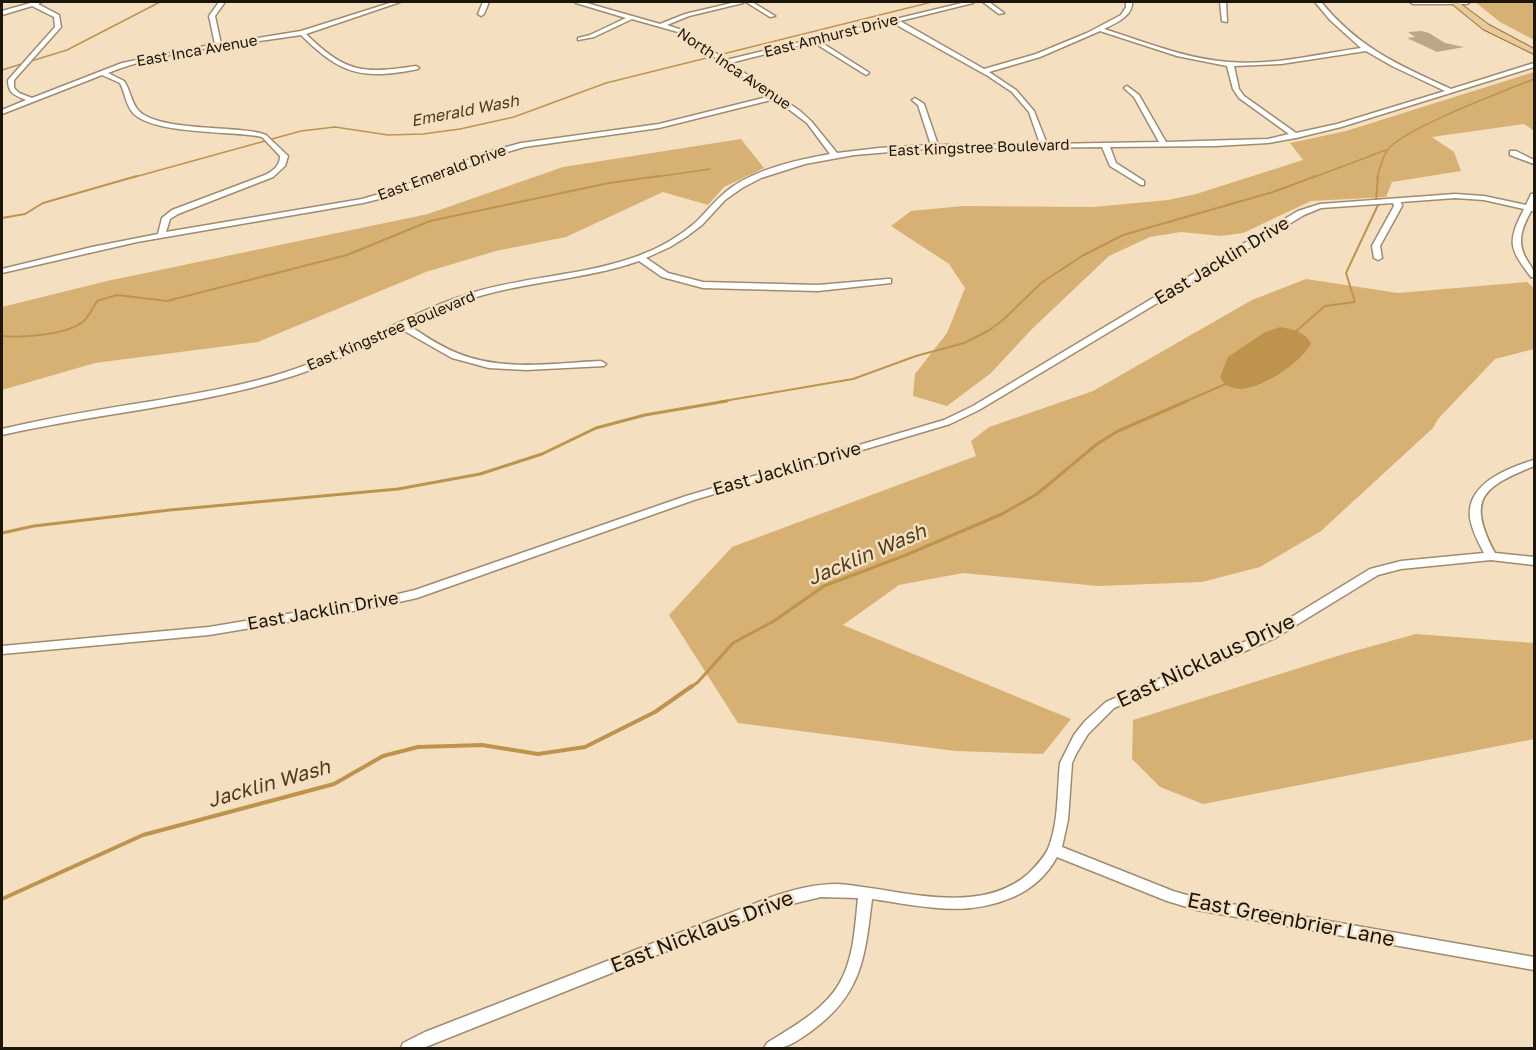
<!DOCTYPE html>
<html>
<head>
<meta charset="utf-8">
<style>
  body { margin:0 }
  #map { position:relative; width:1536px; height:1050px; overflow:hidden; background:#f4e0c0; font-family:"Golos Text",sans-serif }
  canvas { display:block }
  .frame { position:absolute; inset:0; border:3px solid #1c1509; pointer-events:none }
</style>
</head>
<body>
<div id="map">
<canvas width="1536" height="1050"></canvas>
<div class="frame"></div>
</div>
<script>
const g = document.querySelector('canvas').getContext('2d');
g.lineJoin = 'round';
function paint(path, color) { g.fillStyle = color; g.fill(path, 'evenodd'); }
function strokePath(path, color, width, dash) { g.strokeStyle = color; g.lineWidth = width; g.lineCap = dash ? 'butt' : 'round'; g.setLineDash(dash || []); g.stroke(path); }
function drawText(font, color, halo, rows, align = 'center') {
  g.font = font + ' "Golos Text",sans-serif'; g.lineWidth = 5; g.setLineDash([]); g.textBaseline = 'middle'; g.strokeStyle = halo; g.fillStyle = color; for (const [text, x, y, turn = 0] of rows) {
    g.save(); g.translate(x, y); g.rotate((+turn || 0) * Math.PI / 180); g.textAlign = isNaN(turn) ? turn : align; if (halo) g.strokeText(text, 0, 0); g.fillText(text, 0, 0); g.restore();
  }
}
const green = new Path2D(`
  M1475 2H1534V40L1500 22Z
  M1534 72V131L1524 124 1432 137 1454 152 1461 171 1392 182 1386 197 1311 201 1243 233 1221 236 1181 232 1150 237 1109 256 1032 329 991 373 947 406 913 396 915 374 947 333 965 288 949 264 891 226 911 211 963 206 1094 207 1168 200 1196 194 1303 160 1290 143 1346 131Z
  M741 139 764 168 724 187 708 205 663 192 566 237 496 251 426 272 258 342 95 363 2 390V307L107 281 428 214 563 167Z
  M1306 279 1398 293 1527 282 1534 288V349L1495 359 1438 419 1433 428 1321 531 1260 567 1202 582 1098 586 963 573 899 585 843 625 1071 719 1043 754 955 751 738 723 669 615 732 547 976 456 971 441 989 427 1093 391 1252 300Z
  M1416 634 1534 643V739L1203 804 1160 787 1132 759 1133 720 1347 653Z`);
const water = new Path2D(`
  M1280 327C1294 330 1305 331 1311 344 1299 364 1262 389 1239 389 1235 389 1229 386 1225 385L1220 377 1228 357 1265 332Z`);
const streamFar3 = new Path2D(`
  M2 70 67 50 160 2
  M131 178 301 131 335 127 388 135 423 134 460 129 514 117 606 83 932 2
  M648 178 710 169
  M1312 178 1386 150
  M1377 178C1380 169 1382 158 1387 151 1399 130 1507 90 1534 79`);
const streamFar2 = new Path2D(`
  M2 218 25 214 43 203 137 176
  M1295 332 1325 306 1355 302 1346 273 1378 205 1376 201 1378 176
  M2 336C23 338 67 335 84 321 89 316 93 307 97 301L117 295 167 301 347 255 430 221 609 183 659 176
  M718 402 853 379 916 356 964 343 988 331 1003 320 1041 283 1082 256 1123 235 1273 192 1316 176
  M1184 402 1228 383`);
const streamFar1 = new Path2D(`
  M2 533 34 526 170 510 398 489 480 474 542 454 596 428 645 415 727 401
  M690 688 698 682 733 643 774 621 824 586 906 555 1002 514 1037 494 1097 444 1118 431 1187 401`);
const stream = new Path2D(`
  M2 899 143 835 334 784 383 756 418 747 482 745 538 754 585 747 655 712 692 686`);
const building = new Path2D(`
  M1422 31 1429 33 1445 43 1464 47 1437 52 1407 38 1415 37 1408 32Z`);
const minor = new Path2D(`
  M34 2H42L38 4 59 15 61 27 14 80V88L19 93 32 98 122 63 215 44 209 16 219 2H225L215 16 221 44 301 31 393 2H400L306 34C346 73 362 74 416 66L419 68 418 69C363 80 341 75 301 35 238 45 167 49 108 73L124 81C130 89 131 102 138 110 156 131 232 126 260 133L266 135 288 156 285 166 273 177 178 214 170 219 166 232 362 199 393 190 488 152 521 143 659 124 771 96 678 32 632 19 594 37 578 40V38L590 35 626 18 576 3 575 2H583L660 24 685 14 736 2H744L743 3 689 16 667 25 682 30 726 60 966 2H974L973 3 900 21 984 69 1036 54 1087 33 1121 15 1126 7V2H1132C1133 16 1116 23 1104 29 1145 42 1186 59 1229 62 1273 66 1318 54 1361 48L1330 20 1315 2H1321C1360 49 1397 64 1451 89L1534 63V67L1341 127 1296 138 1268 143 1215 146 1110 147 1116 163 1144 181V185H1141L1110 166 1102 147 925 149 854 155 805 164 761 178 742 188 725 200 702 225 686 237 670 247 646 258 668 273 703 282 818 285 888 279H891V283L818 291 703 288 662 277 639 261C593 277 545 280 499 291 467 298 437 311 408 325 424 335 439 346 457 353 502 372 554 363 601 361L606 364 604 366 526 370 489 368 452 358 401 329C366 346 330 364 293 376 199 406 98 413 2 435V429C52 417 102 409 153 401 198 393 243 386 286 372 353 351 411 310 478 291 531 276 586 275 638 256 659 248 679 237 696 222 708 210 718 197 732 187 760 168 797 160 830 154L807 123 775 99 659 128 524 147 494 156 399 194 363 203 137 242 2 273V269L92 247 158 234 162 218 172 210 265 175C273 171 280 166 280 156L262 137 257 136C227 131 153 134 133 113 126 105 125 93 120 83L102 75 2 114V110L26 100C15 95 8 94 8 80L55 27 54 17 32 6 2 15V11ZM893 23 988 76 1012 92 1029 112 1040 144 938 145 924 104 915 98 912 100 918 105 931 145 879 148 837 153 811 121 800 111 730 63 813 42 866 75 869 73 868 72 819 41ZM1100 31 1177 56 1227 66 1233 89 1239 98 1289 134 1268 139 1166 142 1139 95 1127 86 1124 88 1134 97 1159 142 1047 144 1034 111 1016 90 989 72 1040 57ZM1366 51 1392 66 1445 91 1337 124 1296 133 1244 96 1239 89 1234 66 1281 64Z
  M483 2H489L484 14 481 16 478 14Z
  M746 2H752L775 16 770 17Z
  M983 2H989L1004 13 999 14Z
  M1220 2H1226L1227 22 1222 21Z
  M1410 2H1470L1467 4H1413Z
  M1510 151H1516L1534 160V164L1510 155Z
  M1455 194 1484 196 1526 205 1531 194H1534L1533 206 1534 211H1531C1522 228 1516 242 1527 260 1531 267 1534 269 1534 277H1531C1509 248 1507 242 1524 209L1484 200 1455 198 1401 202 1402 206 1380 246 1382 258 1378 260 1374 258 1372 246 1394 206 1393 203 1321 208 1304 215 979 410 950 424 694 500 417 598 377 607 209 635 2 654V646L209 627 377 599 415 590 686 496 944 420 973 406 1298 211 1320 204Z
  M1534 460V466C1483 487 1466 498 1495 553L1534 557V565L1491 560 1401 569 1378 575 1275 638 1114 708 1088 734 1076 754 1072 763 1068 820 1062 847 1173 891 1197 898 1534 957V970L1197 910 1167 901 1057 857C1047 875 1032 889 1013 897 965 918 922 906 872 899 865 958 862 995 810 1032 793 1044 785 1050 764 1048L767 1043C792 1027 823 1011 839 984 854 959 855 926 858 898L821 897 775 908 423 1048H401L403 1043 425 1032 769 898C791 890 814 884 837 884 897 888 977 918 1028 874 1035 867 1043 859 1048 849 1059 823 1057 790 1060 763L1074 735 1085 721 1106 702 1267 632 1370 569 1401 561 1484 553C1478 542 1472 530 1470 518 1466 484 1507 468 1534 460Z`);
const major = new Path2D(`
  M1450 2H1458L1489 25 1534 49V54L1483 29Z`);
const farStreetnames = [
  ["East Amhurst Drive",831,36,-14],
  ["East Inca Avenue",197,51,-10],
  ["North Inca Avenue",734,69,34],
  ["East Kingstree Boulevard",979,148,-2],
  ["East Emerald Drive",442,173,-20],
  ["East Kingstree Boulevard",391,331,-23]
];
const farWaternames = [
  ["Emerald Wash",465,111,-11]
];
const streetNames = [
  ["East Jacklin Drive",1222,261,-31],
  ["East Jacklin Drive",787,469,-16],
  ["East Jacklin Drive",323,611,-10]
];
const waterNames = [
  ["Jacklin Wash",867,555,-23],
  ["Jacklin Wash",269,784,-16]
];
const nearStreetnames = [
  ["East Nicklaus Drive",1206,661,-25],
  ["East Greenbrier Lane",1291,920,11],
  ["East Nicklaus Drive",702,932,-21]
];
paint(green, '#d7b173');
paint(water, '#be944d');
strokePath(streamFar3, '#be944d', 1.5);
strokePath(streamFar2, '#be944d', 2);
strokePath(streamFar1, '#be944d', 3);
strokePath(stream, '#be944d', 4);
paint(building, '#baa789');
strokePath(minor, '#9f8c6f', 3);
strokePath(major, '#98753b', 2);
paint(minor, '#fff');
paint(major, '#e9cb9a');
drawText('15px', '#1c1509', '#f4e0c0', farStreetnames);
drawText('italic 16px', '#4f3c1d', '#f4e0c0', farWaternames);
drawText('18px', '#1c1509', '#f4e0c0', streetNames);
drawText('italic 20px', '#4f3c1d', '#f4e0c0', waterNames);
drawText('21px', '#1c1509', '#f4e0c0', nearStreetnames);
</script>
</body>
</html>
